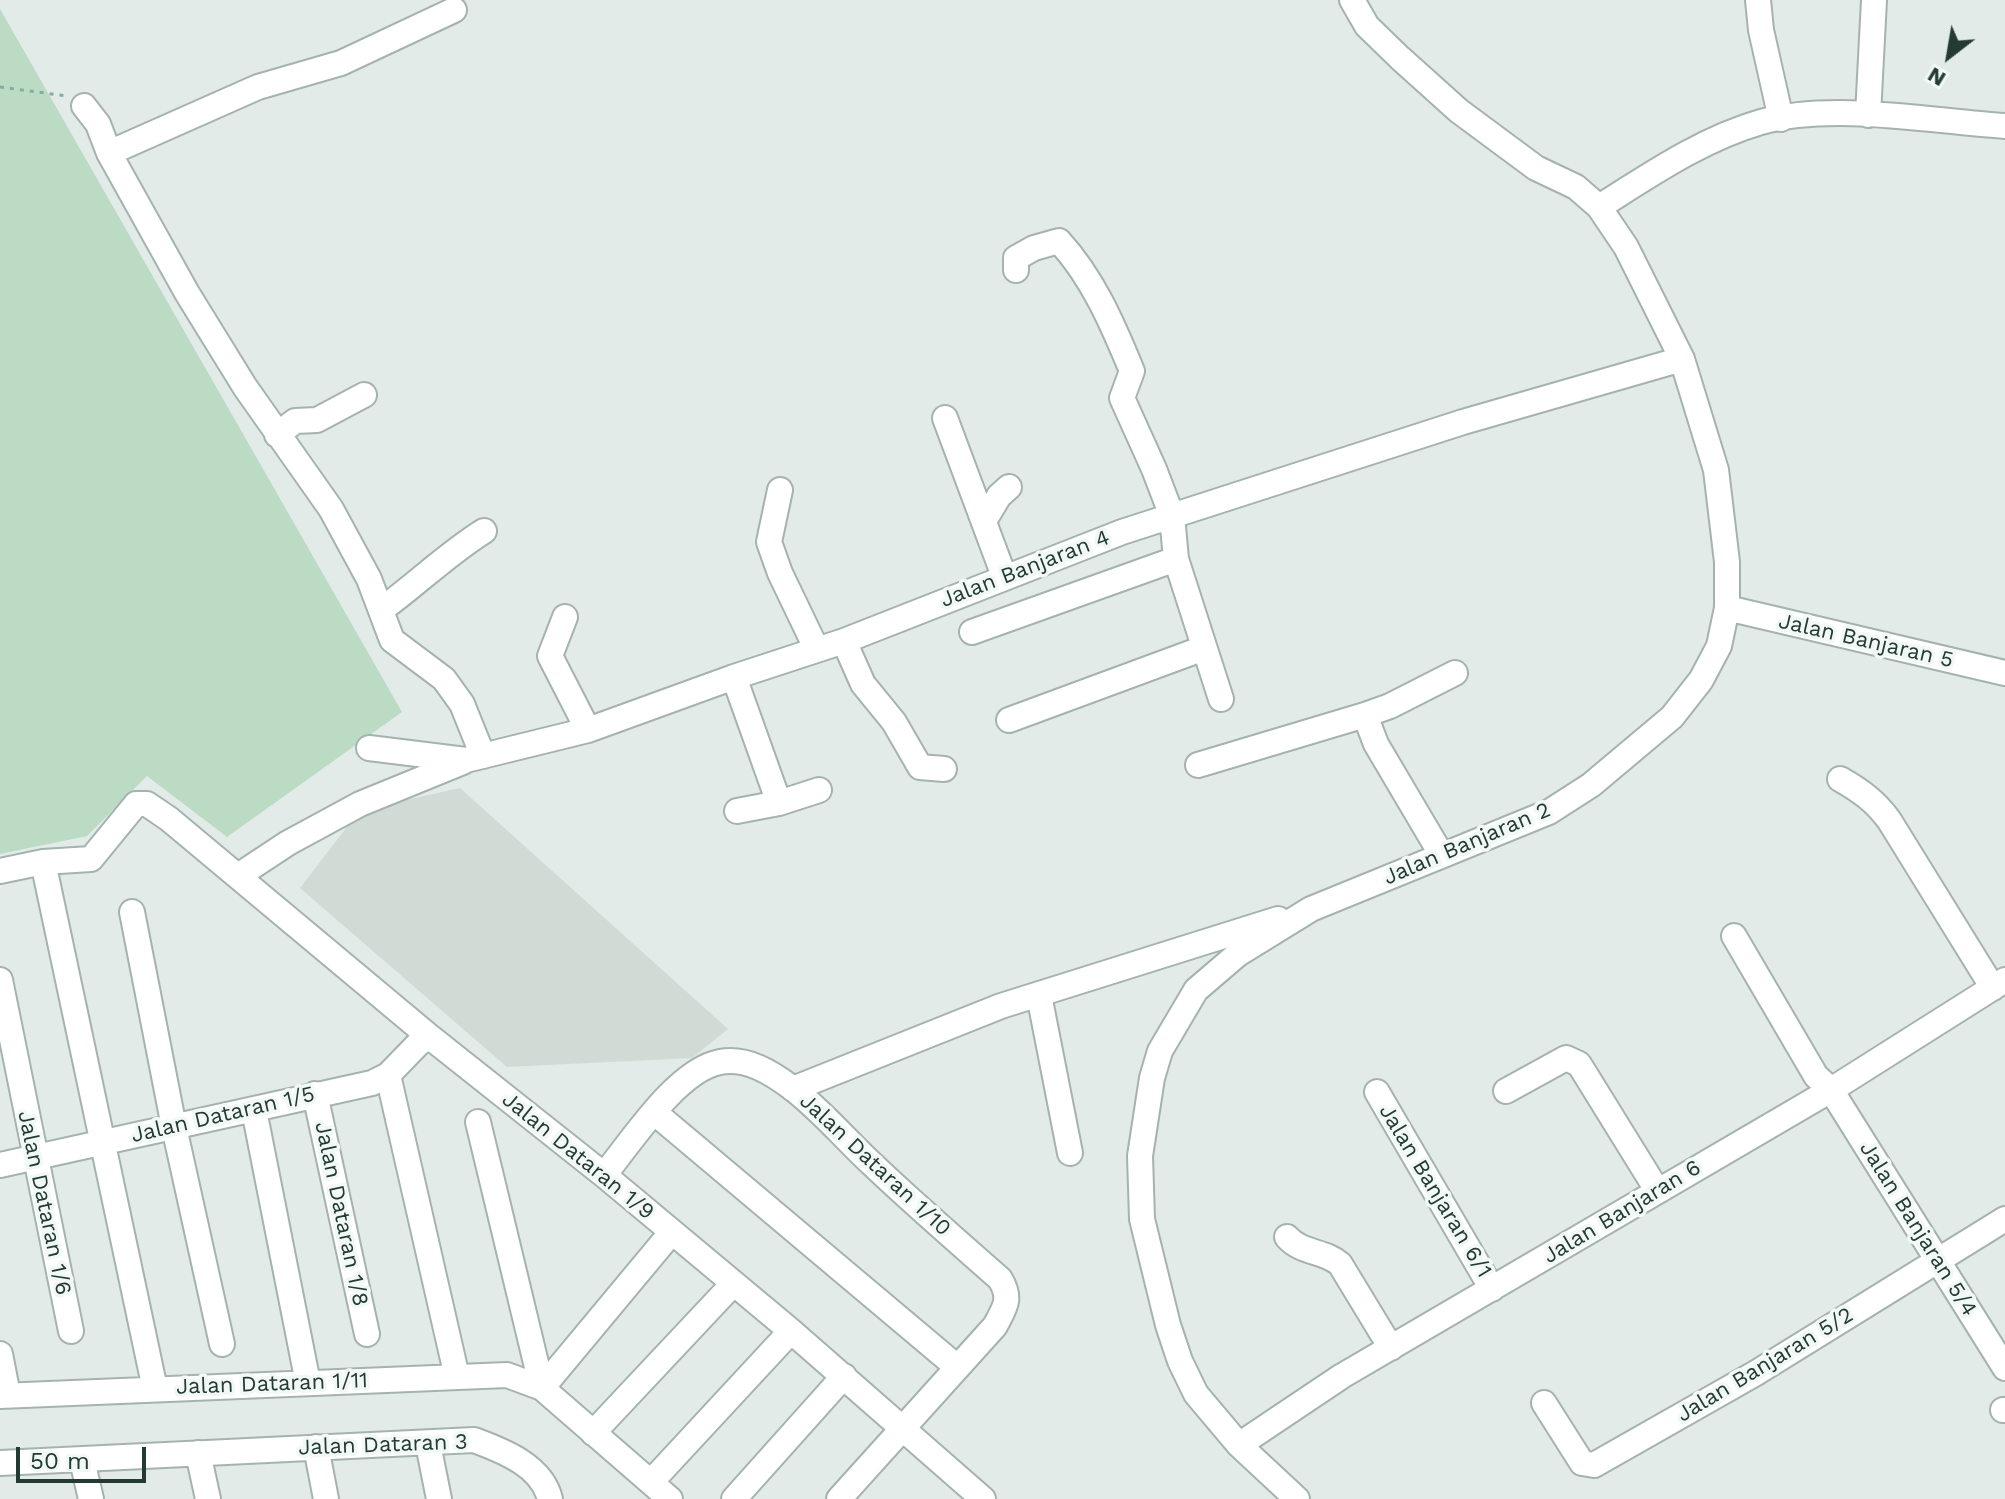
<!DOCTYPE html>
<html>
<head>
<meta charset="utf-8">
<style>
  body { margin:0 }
  #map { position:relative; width:2005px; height:1499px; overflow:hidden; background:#e2ebe7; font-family:"Work Sans",sans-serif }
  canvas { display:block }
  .north { position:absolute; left:1909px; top:16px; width:80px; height:80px; -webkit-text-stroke:6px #f2f8f5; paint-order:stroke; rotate:211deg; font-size:22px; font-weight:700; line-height:32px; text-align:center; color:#233b34 }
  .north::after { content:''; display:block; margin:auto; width:28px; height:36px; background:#233b34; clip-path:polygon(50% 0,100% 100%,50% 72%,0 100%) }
  .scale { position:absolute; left:16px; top:1447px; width:130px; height:36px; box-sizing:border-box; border:4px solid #233b34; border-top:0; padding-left:10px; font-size:24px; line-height:28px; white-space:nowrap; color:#233b34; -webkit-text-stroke:6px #f2f8f5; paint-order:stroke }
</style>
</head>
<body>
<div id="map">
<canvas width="2005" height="1499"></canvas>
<div class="north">N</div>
<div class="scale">50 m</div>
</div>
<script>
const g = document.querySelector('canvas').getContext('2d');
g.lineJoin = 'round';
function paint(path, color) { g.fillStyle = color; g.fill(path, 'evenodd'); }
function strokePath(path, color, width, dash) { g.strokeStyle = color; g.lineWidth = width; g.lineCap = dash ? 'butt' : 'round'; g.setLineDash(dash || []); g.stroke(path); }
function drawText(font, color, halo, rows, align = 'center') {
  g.font = font + ' "Work Sans",sans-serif'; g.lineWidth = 7; g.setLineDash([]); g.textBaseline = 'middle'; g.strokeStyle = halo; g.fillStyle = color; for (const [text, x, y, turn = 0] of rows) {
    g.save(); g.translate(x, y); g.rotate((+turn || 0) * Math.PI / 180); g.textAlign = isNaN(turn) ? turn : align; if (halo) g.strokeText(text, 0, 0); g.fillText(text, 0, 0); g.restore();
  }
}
const built = new Path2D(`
  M460 788 728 1029 692 1058 507 1067 300 888 360 810Z`);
const green = new Path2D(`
  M0 9 402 712 227 837 147 776 87 836 0 854Z`);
const path = new Path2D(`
  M0 87 67 96`);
const minor = new Path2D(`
  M1758 0 1761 30 1781 119
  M84 106 98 124 109 153 187 293 245 387 331 509 369 579 392 640 444 679 462 704 483 756
  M1868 115 1874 0
  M109 153 258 87 341 63 454 10
  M1599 207C1650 175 1702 139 1761 122 1833 102 1930 121 2005 126
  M1016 270V258L1034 248 1059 241C1093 278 1113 325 1132 371L1122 398 1154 469 1172 516 1176 559 1221 699
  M945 418 1004 576
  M277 435 295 421 317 420 364 395
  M780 490 769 542 780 573 817 650
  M984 521 999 496 1009 487
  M1727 608 2005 673
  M381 610C417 584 447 554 484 531
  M565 617 550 656 588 730
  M972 632 1176 559
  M844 641 863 684 894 722 920 767 944 769
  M734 677 779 803 737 811
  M1009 720 1204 648
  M369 748 466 760 588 730 734 677 844 641 1122 532 1463 422 1682 359
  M1198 765 1365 715
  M1840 779C1861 791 1875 801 1889 820L1993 988
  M779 803 819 790
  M1441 854 1376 744 1365 715 1390 706 1455 673
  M43 862 155 1389
  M0 871 43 862 91 859 136 804H147L169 819 430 1037 604 1175 791 1331 983 1499
  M238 876 288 843 360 804 463 762
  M132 912 174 1127 222 1344
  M1734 936 1816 1076 1831 1090 2005 1368
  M0 980 71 1331
  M1039 995 1070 1153
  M388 1075 457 1377
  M793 1089 1001 1006 1278 919
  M1506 1091 1566 1058 1579 1064 1657 1190
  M1377 1092 1492 1289
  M315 1094 367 1334
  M254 1110 308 1383
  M655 1113 957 1367
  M478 1122 542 1388
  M0 1165 372 1083 388 1075 419 1043 430 1037
  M604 1175C632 1141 677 1070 720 1062 747 1057 772 1073 792 1088 821 1110 846 1140 872 1164 914 1204 957 1241 1000 1279 1012 1299 1005 1307 995 1326L839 1499
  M1287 1237C1302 1254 1324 1250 1340 1264L1391 1348
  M0 1354 8 1395
  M542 1388 671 1233
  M0 1396 507 1375 542 1388 670 1499
  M1544 1403 1582 1463 1594 1465 1756 1373 2005 1219
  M2003 1410H2005
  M593 1433 733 1284
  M428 1444 439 1499
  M1239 1445 1342 1376 1831 1090 2005 980
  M316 1447 326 1499
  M198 1453 208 1499
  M82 1460 91 1499
  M0 1463 474 1440C504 1451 542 1466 550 1499
  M651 1482 791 1331
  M734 1499 844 1376
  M1297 1499 1239 1445 1196 1394 1180 1361 1168 1325 1142 1219 1140 1156 1152 1078 1160 1051 1196 990 1238 954 1311 909 1549 812 1591 785 1672 717 1701 680 1719 646 1727 608V562L1716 470 1682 359 1626 247 1599 207 1576 187 1536 168 1459 111 1400 58 1367 26 1352 0`);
const streetNames = [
  ["Jalan Banjaran 4",1025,569,-21],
  ["Jalan Banjaran 5",1866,641,13],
  ["Jalan Banjaran 2",1467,844,-23],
  ["Jalan Dataran 1/5",223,1115,-13],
  ["Jalan Dataran 1/9",578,1156,39],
  ["Jalan Dataran 1/10",875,1165,43],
  ["Jalan Banjaran 6/1",1435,1191,59],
  ["Jalan Dataran 1/6",44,1203,78],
  ["Jalan Banjaran 6",1622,1212,-31],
  ["Jalan Dataran 1/8",341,1214,78],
  ["Jalan Banjaran 5/4",1918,1229,58],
  ["Jalan Banjaran 5/2",1765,1365,-31],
  ["Jalan Dataran 1/11",272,1384,-2],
  ["Jalan Dataran 3",383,1445,-2]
];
paint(built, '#d0dbd6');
paint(green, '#bcdbc4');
strokePath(minor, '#a5b3ae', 28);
strokePath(path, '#84ada0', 3, [4, 6]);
strokePath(minor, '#fff', 24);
drawText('22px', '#233b34', '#f2f8f5', streetNames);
</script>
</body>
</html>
